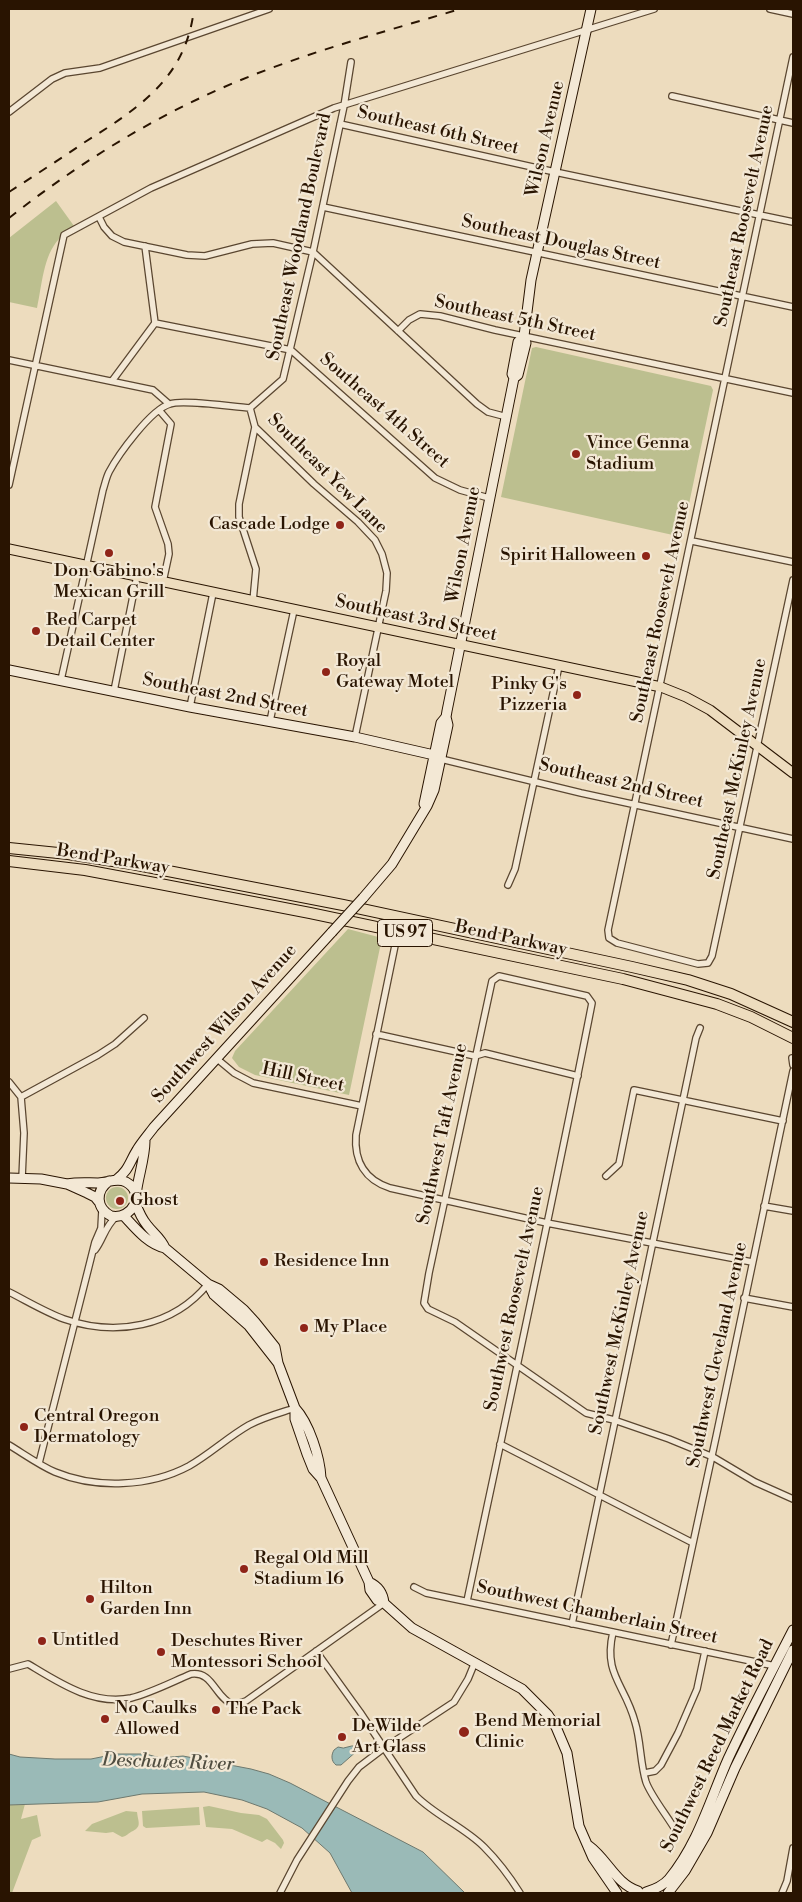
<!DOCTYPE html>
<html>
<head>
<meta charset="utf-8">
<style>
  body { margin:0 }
  #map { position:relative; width:802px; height:1902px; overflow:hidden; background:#eddcbe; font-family:"Libre Bodoni",serif }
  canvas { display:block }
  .frame { position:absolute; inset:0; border:10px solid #291401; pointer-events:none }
</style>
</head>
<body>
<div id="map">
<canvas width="802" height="1902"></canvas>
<div class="frame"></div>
</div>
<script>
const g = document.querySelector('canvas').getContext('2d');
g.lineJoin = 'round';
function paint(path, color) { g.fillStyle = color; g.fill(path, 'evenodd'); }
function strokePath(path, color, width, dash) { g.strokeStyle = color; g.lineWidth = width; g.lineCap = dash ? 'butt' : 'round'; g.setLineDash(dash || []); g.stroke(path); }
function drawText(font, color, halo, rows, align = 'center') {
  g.font = font + ' "Libre Bodoni",serif'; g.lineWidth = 4.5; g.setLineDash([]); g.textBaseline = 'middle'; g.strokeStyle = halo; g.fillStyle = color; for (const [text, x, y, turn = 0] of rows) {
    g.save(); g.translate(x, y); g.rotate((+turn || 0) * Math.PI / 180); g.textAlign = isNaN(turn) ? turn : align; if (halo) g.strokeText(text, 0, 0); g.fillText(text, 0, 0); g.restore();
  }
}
const green = new Path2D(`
  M56 201 74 226C69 230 63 234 59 239 43 256 42 286 37 308L9 302V238Z
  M536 347 711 386 713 390 682 537 501 497 532 348Z
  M348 929 382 938 349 1095 255 1075 239 1067 232 1058 235 1051Z
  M106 1198a11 11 0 1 1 22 0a11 11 0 1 1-22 0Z
  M25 1804 21 1819 37 1815 41 1836 32 1840 12 1893H9V1805Z
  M209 1806 241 1813 259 1815 267 1819 283 1840 284 1843 281 1849 275 1843 267 1839 262 1842 232 1829 206 1827 203 1807Z
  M199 1807 200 1825 146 1828 143 1826 142 1811Z
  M126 1811 137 1812C138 1822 142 1826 133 1831 128 1833 127 1836 122 1837L113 1832 106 1833 85 1831 92 1824Z`);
const water = new Path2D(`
  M352 1746H357L358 1750 341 1765H336C331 1761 331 1755 334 1750L338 1747 343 1748Z
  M9 1754 20 1757 55 1759H91L116 1754H146L160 1758 183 1756 251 1769 269 1774 290 1783 423 1852 465 1893H352L330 1853 302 1828 267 1809 242 1800 204 1792 142 1794 98 1802 9 1805Z`);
const street = new Path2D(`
  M770 9 793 14
  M793 57 608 930 609 938 617 943 698 964 708 963 712 956 793 580
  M672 96 793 123
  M9 112 52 79 65 73 100 68 269 9
  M340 124 555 172 793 222
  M323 207 793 307
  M99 217 104 227 112 236 124 242 187 255 205 256 252 244 273 243 313 252 477 404 488 412 507 417
  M155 323 291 350 435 478 460 490 489 498
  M398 331 409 320 420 314 440 316 495 330 793 393
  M9 360 153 390 169 404
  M112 381 155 323 145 246
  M250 408 255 427 314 484 358 522 375 540 382 554 387 573 386 591 355 737
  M159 410 171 424 155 507 168 544 169 554 163 582
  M9 485 64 235 151 188 334 108 654 9
  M692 541 793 562
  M253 601 256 569 239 517V504L255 427
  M61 680 103 490C105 484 106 478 109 472 118 455 151 409 170 404 183 399 233 407 250 408L283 379 313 252 344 106 351 62
  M114 691 137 576
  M190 707 213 593
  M270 721 294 610
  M441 759 581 793 793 839
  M508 885 515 869 559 666
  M398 931 356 1135C354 1161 365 1180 390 1188L547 1223 752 1262
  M376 1034 475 1056 485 1053 578 1076
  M216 1058 234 1073 253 1083 362 1106
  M792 1058 793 1065
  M9 1082 21 1097 24 1133 22 1178
  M21 1097 98 1055 115 1044 144 1018
  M606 1176 619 1164 634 1090 783 1121
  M764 1206 793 1211
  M95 1250C103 1240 105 1226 116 1217
  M9 1292C27 1301 45 1312 64 1319 116 1337 173 1327 208 1284
  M744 1298 793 1307
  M500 1444 693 1543
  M9 1445C24 1454 39 1465 55 1472 96 1489 150 1487 189 1466 210 1454 228 1437 249 1425 264 1417 280 1413 295 1408
  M39 1463 88 1270 95 1242 101 1228 102 1210
  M414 1587 426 1593 775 1666
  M467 1601C509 1402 553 1203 592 1003L587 996 499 976 492 981 429 1273 424 1303 428 1309 455 1322 586 1413 614 1420 669 1439 713 1457 755 1482 793 1499
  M572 1624 683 1100 696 1038 700 1028
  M613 1632C603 1675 625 1684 635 1722 641 1741 640 1763 646 1782 651 1796 668 1817 676 1831
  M671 1645C713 1454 753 1262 793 1071
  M316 1651 360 1712 416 1796C436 1816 464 1827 484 1847 498 1861 510 1877 520 1893
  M9 1669 28 1664C58 1682 93 1706 131 1698 151 1693 172 1682 191 1674 213 1671 214 1696 233 1705L246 1701 384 1603
  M645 1773 655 1771 661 1765 678 1733 697 1689 705 1651
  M280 1893 297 1860 348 1781 359 1767 384 1748 454 1702 468 1679 475 1662
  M782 1893 787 1881 793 1848`);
const secondary = new Path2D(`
  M514 378 518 375 526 343 524 336 531 280 591 9
  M9 670 190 707 355 737 434 755
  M424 804 441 723 446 717
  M363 898 392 864 427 806 434 790 448 725 446 717 447 711 514 378 512 374 518 342 524 336
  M9 1178 41 1179 67 1184 87 1193 95 1197 99 1202
  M116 1180C129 1170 129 1163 137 1150 141 1143 148 1135 154 1127L332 932
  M67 1184C78 1182 87 1183 98 1183 108 1183 117 1177 126 1182 146 1193 133 1220 111 1216 96 1208 95 1191 109 1181
  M136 1195C138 1177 145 1158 145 1141
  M135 1202C138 1210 141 1218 147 1225 153 1233 161 1238 165 1248L208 1284 219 1289 244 1310 255 1322 275 1347 278 1363 295 1408V1419L307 1454 313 1469 321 1478 369 1582 370 1590 377 1600 384 1603 412 1628 522 1689 548 1715 556 1727 567 1753 579 1826 593 1858 617 1893
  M124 1216C136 1229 148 1244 165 1248
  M208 1284 214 1295 249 1326 278 1363
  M295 1408C309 1423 320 1457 321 1478
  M369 1582C378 1586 383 1593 384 1603
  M589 1846C607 1859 616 1884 638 1891
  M646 1892C656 1889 663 1886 669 1879 698 1844 710 1800 728 1759 748 1716 771 1673 793 1630
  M668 1893 685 1871 707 1833 735 1768 793 1650`);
const primary = new Path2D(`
  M9 549 661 687 686 697 710 710 793 773`);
const highway = new Path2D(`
  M9 848 68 854 132 864 343 905 632 967 688 980 731 994 793 1022
  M9 861 85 870 160 884 310 913 623 979 717 1004 751 1017 793 1038`);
const rail = new Path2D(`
  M9 192C34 176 60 159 85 142 139 108 186 78 194 9
  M9 218C75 166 145 122 222 88 299 54 381 33 460 9`);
const secondaryBridge = new Path2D(`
  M332 932 363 898`);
const markers = [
  [576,454,5,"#8f2418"],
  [340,525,5,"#8f2418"],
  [109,553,5,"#8f2418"],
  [646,556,5,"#8f2418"],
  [36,631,5,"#8f2418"],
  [326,672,5,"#8f2418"],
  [577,695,5,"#8f2418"],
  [120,1201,5,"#8f2418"],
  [264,1262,5,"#8f2418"],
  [304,1328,5,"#8f2418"],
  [24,1427,5,"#8f2418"],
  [244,1569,5,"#8f2418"],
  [90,1599,5,"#8f2418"],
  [42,1641,5,"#8f2418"],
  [161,1652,5,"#8f2418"],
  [216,1710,5,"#8f2418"],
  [105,1719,5,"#8f2418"],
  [464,1732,6,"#8f2418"],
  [342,1737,5,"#8f2418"]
];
const shields = [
  [405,933,55]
];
const shieldNames = [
  ["US 97",405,933]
];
const streetNames = [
  ["Southeast 6th Street",438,131,13],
  ["Wilson Avenue",546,139,-77],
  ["Southeast Roosevelt Avenue",745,216,-78],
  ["Southeast Woodland Boulevard",300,237,-78],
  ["Southeast Douglas Street",561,243,12],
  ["Southeast 5th Street",515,319,12],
  ["Southeast 4th Street",384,411,41],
  ["Southeast Yew Lane",327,474,45],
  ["Wilson Avenue",464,545,-79],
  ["Southeast Roosevelt Avenue",661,612,-78],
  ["Southeast 3rd Street",416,619,12],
  ["Southeast 2nd Street",225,696,11],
  ["Southeast McKinley Avenue",738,769,-78],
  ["Southeast 2nd Street",621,784,13],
  ["Bend Parkway",113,860,9],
  ["Bend Parkway",511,939,12],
  ["Southwest Wilson Avenue",225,1024,-48],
  ["Hill Street",303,1078,12],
  ["Southwest Taft Avenue",443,1134,-78],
  ["Southwest Roosevelt Avenue",515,1299,-78],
  ["Southwest McKinley Avenue",620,1323,-78],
  ["Southwest Cleveland Avenue",718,1355,-78],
  ["Southwest Chamberlain Street",597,1613,12],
  ["Southwest Reed Market Road",718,1746,-64]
];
const poiNames = [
  ["Vince Genna",586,444],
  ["Stadium",586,465],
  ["Cascade Lodge",330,525,"right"],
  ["Spirit Halloween",636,556,"right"],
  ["Don Gabino's",109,572,"center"],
  ["Mexican Grill",109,593,"center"],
  ["Red Carpet",46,621],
  ["Detail Center",46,642],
  ["Royal",336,662],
  ["Gateway Motel",336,683],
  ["Pinky G's",567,685,"right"],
  ["Pizzeria",567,706,"right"],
  ["Ghost",130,1201],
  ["Residence Inn",274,1262],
  ["My Place",314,1328],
  ["Central Oregon",34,1417],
  ["Dermatology",34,1438],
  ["Regal Old Mill",254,1559],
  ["Stadium 16",254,1580],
  ["Hilton",100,1589],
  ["Garden Inn",100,1610],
  ["Untitled",52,1641],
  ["Deschutes River",171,1642],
  ["Montessori School",171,1663],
  ["No Caulks",115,1709],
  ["Allowed",115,1730],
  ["The Pack",226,1710],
  ["Bend Memorial",475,1722],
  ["Clinic",475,1743],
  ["DeWilde",352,1727],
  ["Art Glass",352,1748]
];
const waterNames = [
  ["Deschutes River",168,1763,2]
];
paint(green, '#bcbf8f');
paint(water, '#9abab7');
strokePath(water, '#6d786e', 1);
strokePath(street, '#5a4630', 8);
strokePath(secondary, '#291401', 11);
strokePath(primary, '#291401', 11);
strokePath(highway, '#291401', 12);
strokePath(street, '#f3e8d5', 5.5);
strokePath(secondary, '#f3e8d5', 9);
strokePath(primary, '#eddcbe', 9);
strokePath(highway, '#eddcbe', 10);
strokePath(rail, '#291401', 2, [9, 9]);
strokePath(secondaryBridge, '#291401', 11, []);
strokePath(secondaryBridge, '#f3e8d5', 9);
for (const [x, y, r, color] of markers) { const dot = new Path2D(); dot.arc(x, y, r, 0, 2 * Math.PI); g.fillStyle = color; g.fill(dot); strokePath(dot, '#f3e8d5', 2); }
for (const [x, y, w] of shields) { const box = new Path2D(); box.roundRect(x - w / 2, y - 13.5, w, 27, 4); g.fillStyle = '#f3e8d5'; g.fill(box); strokePath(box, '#291401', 1); }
drawText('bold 16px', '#291401', null, shieldNames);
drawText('18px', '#291401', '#f3e8d5', streetNames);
drawText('18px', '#291401', '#f3e8d5', poiNames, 'left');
drawText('italic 19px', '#514e41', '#f3e8d5', waterNames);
</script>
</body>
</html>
